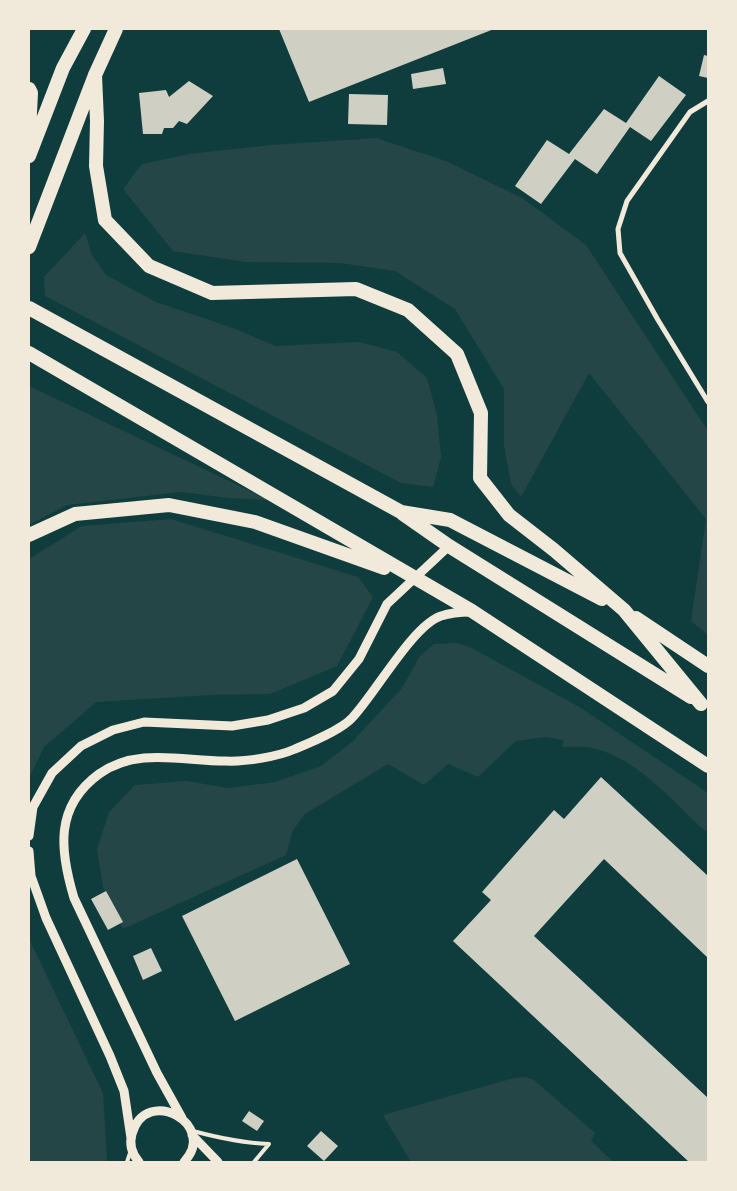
<!DOCTYPE html>
<html>
<head>
<meta charset="utf-8">
<style>
  body { margin:0 }
  #map { position:relative; width:737px; height:1191px; overflow:hidden; background:#0f3d3e; font-family:Mulish,sans-serif }
  canvas { display:block }
  .frame { position:absolute; inset:0; border:30px solid #f1e9da; pointer-events:none }
</style>
</head>
<body>
<div id="map">
<canvas width="737" height="1191"></canvas>
<div class="frame"></div>
</div>
<script>
const g = document.querySelector('canvas').getContext('2d');
g.lineJoin = 'round';
function paint(path, color) { g.fillStyle = color; g.fill(path, 'evenodd'); }
function strokePath(path, color, width, dash) { g.strokeStyle = color; g.lineWidth = width; g.lineCap = dash ? 'butt' : 'round'; g.setLineDash(dash || []); g.stroke(path); }
const green = new Path2D(`
  M376 138 446 161 522 198 586 245 708 431V635L691 621 706 519 589 373 521 497 511 484 504 445V389L455 309 395 271 340 263 245 262 173 251 123 189 142 164 189 154 272 145Z
  M85 233 92 255 106 275 156 302 233 328 275 346 359 342 397 352 427 378 437 415 441 457 433 487 401 483 45 296 44 277Z
  M29 386 269 500 228 498 181 492 67 505 29 525Z
  M171 519 358 577 373 597 337 666 270 694 210 695 96 702 44 747 29 778V559L82 526Z
  M457 643 470 647 581 708 708 793V828L705 831C672 801 641 762 597 749 586 746 573 747 562 747L564 740 545 737 516 741 478 777 448 764 424 785 388 764 305 814 293 830 286 855 123 929 103 887 97 849 109 812 135 785 186 781 229 788 275 782 321 766 352 742 402 688 420 656 434 644Z
  M29 939 103 1093 107 1162H29Z
  M526 1077 534 1080 595 1133 591 1141 613 1162H411L383 1115 514 1078Z`);
const building = new Path2D(`
  M279 29H494L309 102Z
  M704 55 708 56V78L699 76Z
  M443 68 446 84 413 89 411 74Z
  M659 76 686 95 651 141 630 127 597 174 575 159 541 204 515 186 547 140 569 154 604 109 626 123Z
  M189 81 213 96 187 124 179 121 173 128H164L162 134H143L139 93 166 90 169 97Z
  M349 94 388 95 387 125 348 124Z
  M601 777 708 876V958L604 859 534 936 708 1098V1162H689L453 941 491 900 482 892 554 810 564 819Z
  M297 859 350 964 235 1021 182 916Z
  M106 891 123 922 108 930 91 899Z
  M151 948 162 971 143 980 133 956Z
  M249 1111 264 1121 257 1131 242 1121Z
  M321 1131 338 1146 324 1161 307 1146Z`);
const service = new Path2D(`
  M193 1131C219 1138 242 1143 269 1144
  M127 1162 131 1150
  M254 1162 269 1144`);
const minor = new Path2D(`
  M708 101 690 112 627 201 618 229 620 253 658 320 708 402`);
const tertiary = new Path2D(`
  M29 836 33 807 52 773 81 746 113 730 144 722 232 726 268 720 304 708 333 691 359 659 387 604 449 546
  M29 851 31 876 46 918 110 1056 124 1091 131 1138
  M182 1118 157 1073 74 898C60 851 54 807 99 774 137 747 182 761 225 761 245 762 277 757 295 749 310 743 342 729 352 718 375 694 413 625 441 616 450 613 461 612 471 612
  M192 1135 218 1162
  M139 1162C132 1154 129 1144 132 1134 146 1084 219 1125 184 1162`);
const trunk = new Path2D(`
  M95 75 97 121 96 166 105 220 149 266 212 293 356 289 408 310 457 354 481 413 480 478 509 515 554 550 624 610 701 704
  M29 89 31 93 29 133
  M29 156 63 68 84 29
  M29 247 95 75 116 29
  M29 308 401 512 450 520 602 599
  M29 353 472 611 708 766
  M403 514 449 546 691 697
  M29 535 75 514 169 505 255 522 384 568
  M636 618 708 666`);
paint(green, '#244646');
paint(building, '#cfcfc3');
strokePath(service, '#f1e9da', 4);
strokePath(minor, '#f1e9da', 5);
strokePath(tertiary, '#f1e9da', 9);
strokePath(trunk, '#f1e9da', 14);
</script>
</body>
</html>
